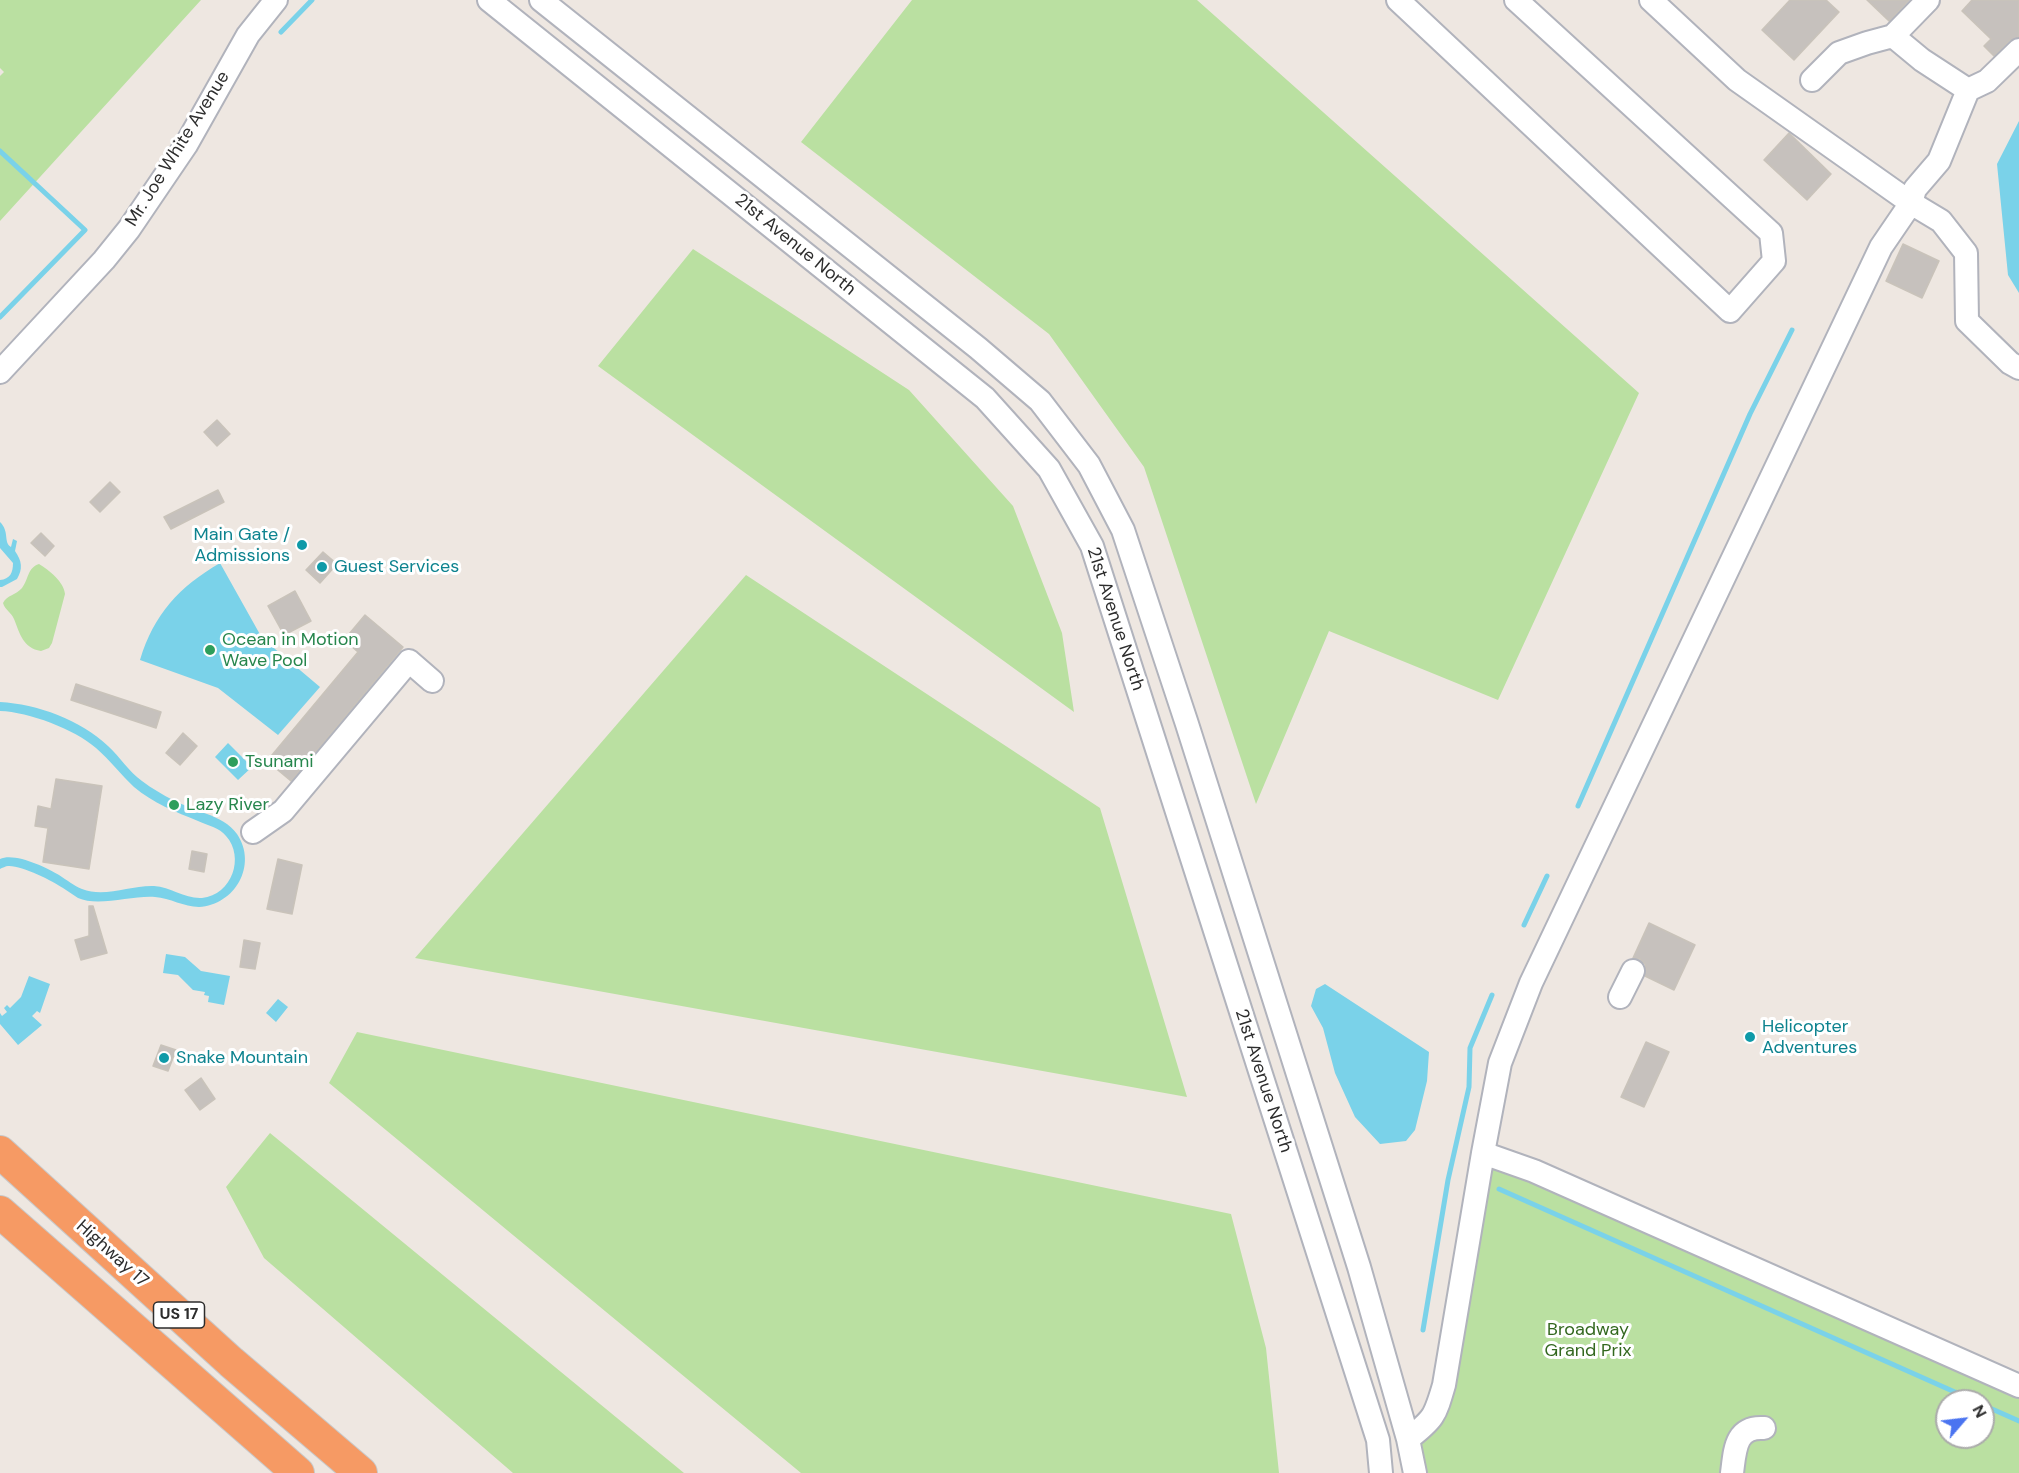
<!DOCTYPE html>
<html>
<head>
<meta charset="utf-8">
<style>
  body { margin:0 }
  #map { position:relative; width:2019px; height:1473px; overflow:hidden; background:#eee7e1; font-family:"DM Sans",sans-serif }
  canvas { display:block }
  .north { position:absolute; left:1935px; top:1389px; width:60px; height:60px; box-sizing:border-box; background:#fff; border:2px solid #ababab; border-radius:50%; rotate:62deg; font-size:16px; font-weight:700; line-height:24px; text-align:center; color:#2d2d2d }
  .north::after { content:''; display:block; margin:auto; width:21px; height:27px; background:#4b74f0; clip-path:polygon(50% 0,100% 100%,50% 72%,0 100%) }
</style>
</head>
<body>
<div id="map">
<canvas width="2019" height="1473"></canvas>
<div class="north">N</div>
</div>
<script>
const g = document.querySelector('canvas').getContext('2d');
g.lineJoin = 'round';
function paint(path, color) { g.fillStyle = color; g.fill(path, 'evenodd'); }
function strokePath(path, color, width, dash) { g.strokeStyle = color; g.lineWidth = width; g.lineCap = dash ? 'butt' : 'round'; g.setLineDash(dash || []); g.stroke(path); }
function drawText(font, color, halo, rows, align = 'center') {
  g.font = font + ' "DM Sans",sans-serif'; g.lineWidth = 6; g.setLineDash([]); g.textBaseline = 'middle'; g.strokeStyle = halo; g.fillStyle = color; for (const [text, x, y, turn = 0] of rows) {
    g.save(); g.translate(x, y); g.rotate((+turn || 0) * Math.PI / 180); g.textAlign = isNaN(turn) ? turn : align; if (halo) g.strokeText(text, 0, 0); g.fillText(text, 0, 0); g.restore();
  }
}
const green = new Path2D(`
  M0 0H201L0 221V76L4 72 0 68Z
  M912 0H1197L1639 393 1498 700 1329 631 1256 804 1144 467 1049 334 801 142Z
  M693 249 909 390 1013 506 1062 633 1074 712 598 366Z
  M39 564C49 570 64 582 65 594L52 643 49 648 41 651C23 648 20 634 14 619 11 612 5 610 3 603 7 595 16 595 22 588 29 579 27 568 39 564Z
  M746 575 1100 808 1187 1097 415 958Z
  M357 1032 1231 1214 1266 1348 1279 1473H801L329 1083Z
  M270 1133 684 1473H513L264 1258 226 1187Z
  M1483 1153 2019 1386V1473H1415L1408 1439 1427 1424ZM1947 1401H1983V1437H1947Z`);
const water = new Path2D(`
  M2019 121V293L2008 275 1997 164Z
  M0 522C10 532 3 542 11 547L13 539 17 541 15 551C22 561 23 569 17 579L2 587H0V580C10 579 13 573 13 563L0 548Z
  M220 563 262 638 320 687 278 735 218 688 140 660C154 614 179 587 220 563Z
  M0 702C37 704 81 720 108 746 120 757 129 772 142 781 162 796 184 806 207 814 218 818 230 824 237 834 258 865 235 905 199 907 184 907 170 898 155 897 134 895 98 907 78 898 73 895 68 891 63 888 53 881 21 865 8 866 6 866 2 868 0 869V859C14 852 46 867 59 875 67 880 74 886 82 889 105 898 131 885 154 886 171 887 185 899 202 898 232 895 245 857 226 836 220 828 207 825 198 821 176 812 153 803 134 787 121 775 110 760 96 748 74 729 29 712 0 711Z
  M228 743 252 767 238 780 215 757Z
  M166 954 185 957 201 971 230 976 224 1005 208 1002 209 996 204 995 205 992 193 990 178 975 163 973Z
  M29 976 50 984 40 1013 37 1011 32 1016 42 1025 18 1045 0 1024V1013L2 1016 7 1012 4 1008 7 1005 10 1008 21 997Z
  M1325 984 1429 1052 1427 1081 1415 1130 1406 1141 1380 1144 1355 1117 1335 1073 1323 1028 1311 1006 1316 989Z
  M278 999 288 1007 276 1022 266 1013Z`);
const stream = new Path2D(`
  M281 32 312 0
  M0 151 85 230 0 317
  M1578 806 1750 414 1792 330
  M1524 925 1547 876
  M1499 1189 1975 1401
  M1423 1330 1448 1180 1469 1087 1470 1048 1492 995
  M1983 1405 2019 1421`);
const building = new Path2D(`
  M1790 0H1826L1839 12 1794 60 1762 30Z
  M1867 0H1909L1889 21Z
  M1972 0H2019V37L2010 40 1994 56 1984 46 1991 39 1962 11Z
  M1789 133 1831 174 1807 200 1764 160Z
  M1903 244 1939 261 1922 298 1886 281Z
  M217 420 230 434 217 446 204 432Z
  M110 482 120 492 100 512 90 502Z
  M218 490 224 502 171 529 164 517Z
  M41 533 54 546 45 556 31 543Z
  M323 552 337 564 320 583 306 570Z
  M295 591 311 621 284 635 268 606Z
  M365 615 403 647 291 781 267 761 358 652 344 640Z
  M76 684 161 712 156 728 71 700Z
  M183 733 197 746 180 765 166 753Z
  M56 779 102 786 89 869 43 862 48 828 35 826 38 806 51 809Z
  M192 851 207 854 204 872 189 869Z
  M278 859 302 865 292 914 267 909Z
  M89 906H93L107 953 81 960 75 940 89 936Z
  M1649 923 1695 945 1674 990 1645 976 1646 970 1645 964 1640 959 1633 958Z
  M244 940 260 943 255 969 240 967Z
  M1646 1042 1669 1052 1644 1107 1621 1097Z
  M161 1045 176 1050 168 1071 153 1066Z
  M201 1078 215 1099 200 1110 185 1090Z`);
const minor = new Path2D(`
  M489 0 985 398 1049 469 1092 546 1378 1440 1381 1473
  M541 0 978 348 1040 401 1089 465 1123 530 1187 724 1359 1267 1408 1439 1415 1473
  M1398 0 1730 311 1774 261 1771 233 1516 0
  M1651 0 1737 80 1911 203 1941 221 1966 253 1967 321 2010 363 2019 368
  M1893 36 1922 60 1968 90
  M1812 80 1839 53 1867 43 1893 36 1928 0
  M0 372 104 260 129 229 186 145 248 35 276 0
  M253 832 283 811 409 661 432 681
  M1620 997 1633 971
  M1483 1153 1534 1171 2019 1386
  M1408 1439C1434 1419 1435 1416 1444 1385L1483 1153 1500 1063 1531 983 1881 247 1911 203 1915 189 1939 161 1968 90 1987 81 2019 50
  M1732 1473C1735 1450 1735 1426 1764 1428`);
const highway = new Path2D(`
  M0 1152 231 1362 361 1473
  M0 1212 298 1473`);
const markers = [
  [302,545,6,"#0f9aa8"],
  [322,567,6,"#0f9aa8"],
  [210,650,6,"#2e9e5b"],
  [233,762,6,"#2e9e5b"],
  [174,805,6,"#2e9e5b"],
  [1750,1037,6,"#0f9aa8"],
  [164,1058,6,"#0f9aa8"]
];
const shields = [
  [179,1315,51]
];
const shieldNames = [
  ["US 17",179,1315]
];
const streetNames = [
  ["Mr. Joe White Avenue",178,149,-58],
  ["21st Avenue North",795,245,39],
  ["21st Avenue North",1115,619,72],
  ["21st Avenue North",1263,1081,72],
  ["Highway 17",112,1254,42]
];
const cultureNames = [
  ["Main Gate /",290,535,"right"],
  ["Admissions",290,556,"right"],
  ["Guest Services",334,567],
  ["Helicopter",1762,1027],
  ["Adventures",1762,1048],
  ["Snake Mountain",176,1058]
];
const leisureNames = [
  ["Ocean in Motion",222,640],
  ["Wave Pool",222,661],
  ["Tsunami",245,762],
  ["Lazy River",186,805]
];
const parkNames = [
  ["Broadway",1588,1330],
  ["Grand Prix",1588,1351]
];
paint(green, '#bae0a1');
paint(water, '#7ad2e9');
strokePath(stream, '#7ad2e9', 5);
paint(building, '#c6c1bd');
strokePath(building, '#c9c3ba', 1.5);
strokePath(minor, '#b1b3bc', 26);
strokePath(highway, '#c8c8c8', 34);
strokePath(minor, '#fff', 22);
strokePath(highway, '#f69a64', 32);
for (const [x, y, r, color] of markers) { const dot = new Path2D(); dot.arc(x, y, r, 0, 2 * Math.PI); g.fillStyle = color; g.fill(dot); strokePath(dot, '#fff', 2); }
for (const [x, y, w] of shields) { const box = new Path2D(); box.roundRect(x - w / 2, y - 13, w, 26, 4.5); g.fillStyle = '#fff'; g.fill(box); strokePath(box, '#2d2d2d', 1.5); }
drawText('bold 16px', '#2d2d2d', null, shieldNames);
drawText('18px', '#2d2d2d', '#fff', streetNames);
drawText('18px', '#0d838f', '#fff', cultureNames, 'left');
drawText('18px', '#27864d', '#fff', leisureNames, 'left');
drawText('18px', '#33681f', '#fff', parkNames);
</script>
</body>
</html>
